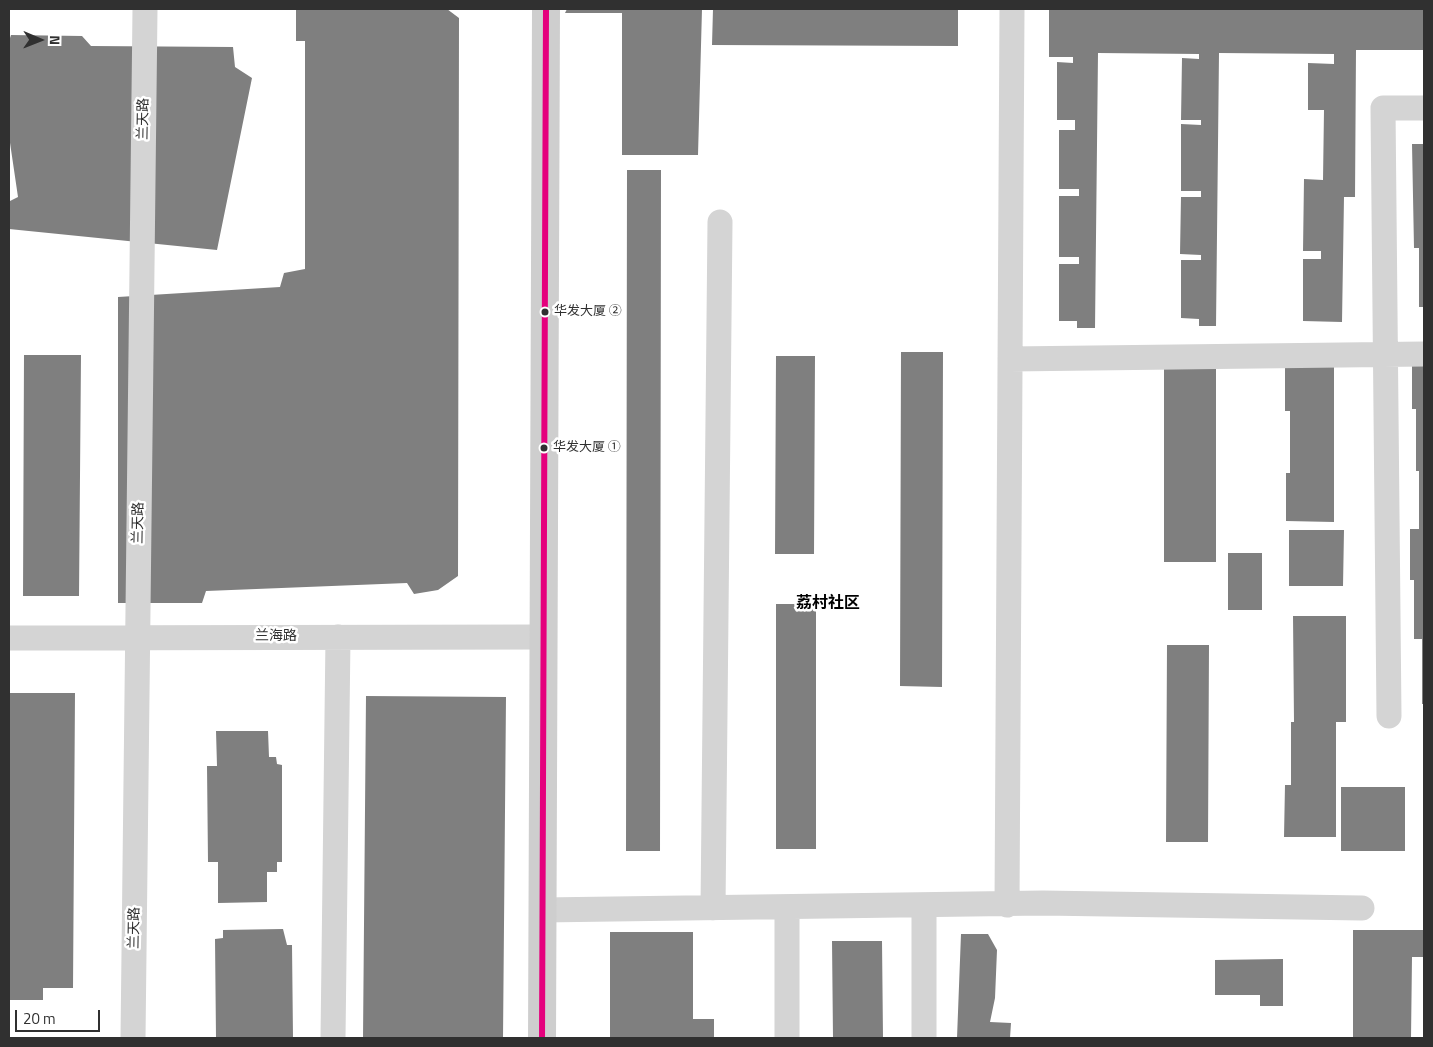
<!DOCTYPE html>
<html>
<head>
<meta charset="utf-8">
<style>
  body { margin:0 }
  #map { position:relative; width:1433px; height:1047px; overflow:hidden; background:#fff; font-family:"Titillium Web",sans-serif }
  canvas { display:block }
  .frame { position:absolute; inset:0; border:10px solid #303030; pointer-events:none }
  .north { position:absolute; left:15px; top:15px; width:50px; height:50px; -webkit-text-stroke:4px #fff; paint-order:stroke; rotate:91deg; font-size:14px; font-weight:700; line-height:20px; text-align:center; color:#303030 }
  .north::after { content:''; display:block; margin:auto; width:18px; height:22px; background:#303030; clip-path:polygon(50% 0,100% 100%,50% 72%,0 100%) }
  .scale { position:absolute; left:15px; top:1010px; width:85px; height:22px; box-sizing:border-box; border:2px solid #303030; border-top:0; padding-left:6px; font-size:15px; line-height:18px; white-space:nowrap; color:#303030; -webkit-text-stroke:4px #fff; paint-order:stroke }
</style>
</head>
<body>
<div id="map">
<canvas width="1433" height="1047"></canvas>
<div class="frame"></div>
<div class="north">N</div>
<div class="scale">20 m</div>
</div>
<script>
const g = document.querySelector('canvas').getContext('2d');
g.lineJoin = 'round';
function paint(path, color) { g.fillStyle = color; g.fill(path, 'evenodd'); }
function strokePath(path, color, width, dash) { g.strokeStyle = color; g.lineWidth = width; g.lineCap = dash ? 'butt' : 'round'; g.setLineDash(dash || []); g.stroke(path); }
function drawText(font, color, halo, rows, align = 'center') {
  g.font = font + ' "Titillium Web","Noto Sans SC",sans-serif'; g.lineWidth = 5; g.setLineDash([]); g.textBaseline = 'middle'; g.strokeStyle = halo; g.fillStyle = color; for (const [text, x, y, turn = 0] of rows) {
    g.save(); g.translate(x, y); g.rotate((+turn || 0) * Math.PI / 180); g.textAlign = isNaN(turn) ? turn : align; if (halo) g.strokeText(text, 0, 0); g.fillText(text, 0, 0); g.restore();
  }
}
const building = new Path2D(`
  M296 9H447L459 18 458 576 438 590 414 594 407 583 206 591 202 603H118V297L280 287 284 273 305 269V41H296Z
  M567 9H702L698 155H622V13H565Z
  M713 9H958V46L712 45Z
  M1049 9H1424V50H1356L1355 197H1344L1342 322 1303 321V259H1321V251H1303L1304 179 1323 180 1324 110H1308V63L1334 64V54L1219 53 1216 326H1199V319L1181 318V260H1201V255L1180 254 1181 197H1201V191H1181V124L1201 125V120H1181L1182 58 1199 59V54L1098 53 1095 328H1077V321H1059V264H1079V257H1059V196H1079V189H1059V130H1075V120H1057V62L1073 63V57H1049Z
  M11 35 82 36 91 46 233 47 235 67 252 78 217 250 9 229 10 201 18 197 9 136V41Z
  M1412 144H1424V307H1419V248H1414Z
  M627 170H661L660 851H626Z
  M901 352H943L942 687 900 686Z
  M24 355H81L79 596H23Z
  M776 356H815L814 554H775Z
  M1412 360H1424V704H1422V639H1414V580H1410V529H1419V471H1416V409H1412Z
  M1285 361H1334V522L1286 521V473H1290V411H1285Z
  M1164 362H1216V562H1164Z
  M1289 530H1344L1343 586H1289Z
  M1228 553H1262V610H1228Z
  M776 604H816V849H776Z
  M1293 616H1346V722H1336V837H1284L1285 785H1291V722H1294Z
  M1167 645H1209L1208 842H1166Z
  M9 693H75L73 988H43V1000H9Z
  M366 696 506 697 503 1038H363Z
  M216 731H268L269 757H276L277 764 282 765V862H277V872H267V902L218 903V862H208L207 766H217Z
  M1341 787H1405V851H1341Z
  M283 929 287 945H292L293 1038H216L215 939 223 938V930Z
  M1353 930H1424V957H1412L1411 1038H1353Z
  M610 932H693V1019H714V1038H610Z
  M961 934H988L997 950 995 998 990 1022 1011 1023 1010 1038H957Z
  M832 941H882L883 1038H833Z
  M1283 959V1006H1260V995H1215V960Z`);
const street = new Path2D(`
  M1010 359 1424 354
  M9 638 543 637
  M1389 716 1383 108H1424
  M1007 905 1012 9
  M713 908 720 222
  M542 910 1043 903 1362 908
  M133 1038 145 9
  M333 1038 338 637
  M787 1038V908
  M924 1038V906`);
const secondary = new Path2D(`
  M542 1038 546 9`);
const bus1 = new Path2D(`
  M542 1038 546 9`);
const markers = [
  [545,312,4.5,"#303030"],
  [544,448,4.5,"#303030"]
];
const busNames = [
  ["华发大厦 ②",554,312],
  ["华发大厦 ①",553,448]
];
const streetNames = [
  ["兰天路",144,119,-89],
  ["兰天路",139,523,-89],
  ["兰海路",276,637],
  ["兰天路",135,928,-89]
];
const quarterNames = [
  ["荔村社区",828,604]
];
paint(building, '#7f7f7f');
strokePath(street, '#d4d4d4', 25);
strokePath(secondary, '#cecece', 28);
strokePath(bus1, '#e5007d', 6);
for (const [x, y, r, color] of markers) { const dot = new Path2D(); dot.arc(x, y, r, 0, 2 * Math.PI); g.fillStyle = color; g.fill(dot); strokePath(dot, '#fff', 2); }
drawText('13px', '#303030', '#fff', busNames, 'left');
drawText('14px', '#303030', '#fff', streetNames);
drawText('bold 16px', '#000', '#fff', quarterNames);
</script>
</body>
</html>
